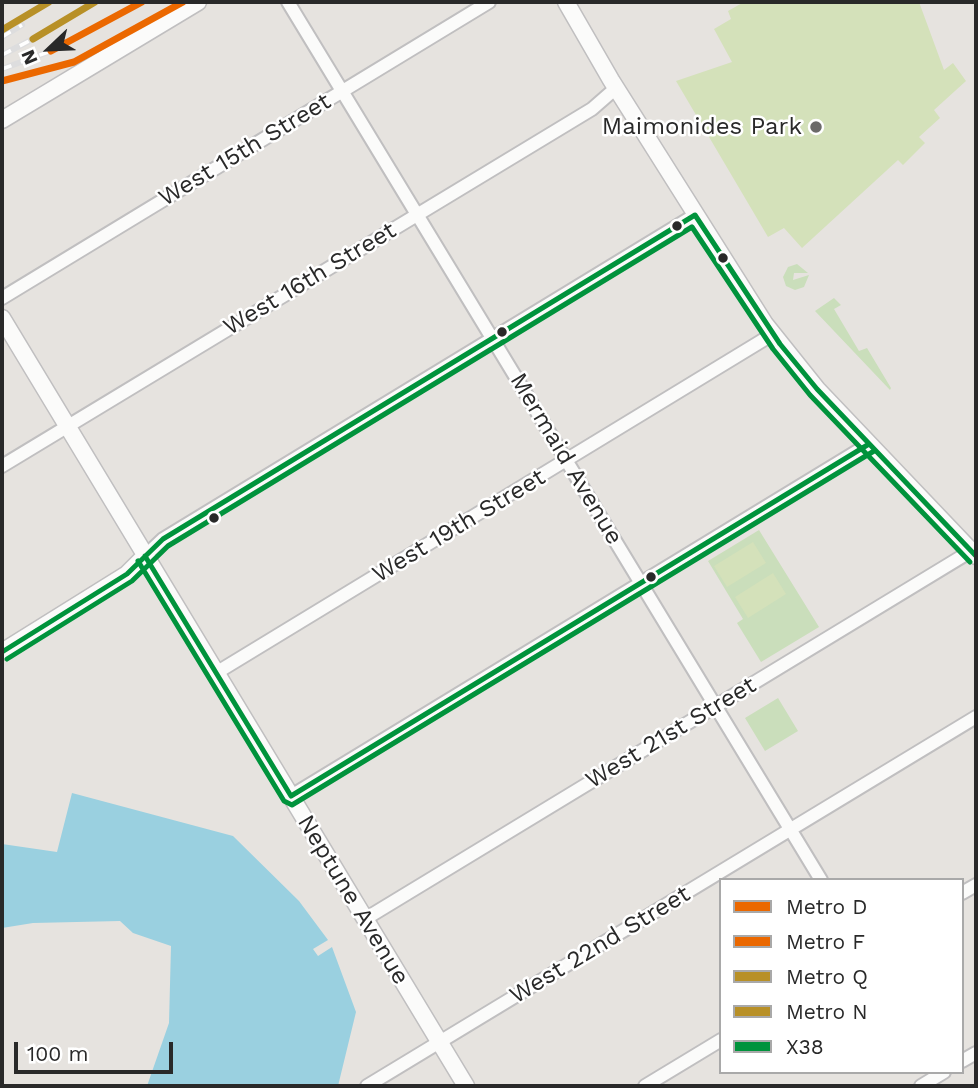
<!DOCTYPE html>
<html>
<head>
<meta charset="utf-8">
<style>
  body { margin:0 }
  #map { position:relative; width:978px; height:1088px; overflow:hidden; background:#e6e3df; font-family:"Work Sans",sans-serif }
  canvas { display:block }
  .frame { position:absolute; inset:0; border:4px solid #292929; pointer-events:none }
  .legend { position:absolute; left:719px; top:878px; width:245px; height:196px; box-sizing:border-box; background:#fff; border:2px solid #a9a9a9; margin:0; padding:9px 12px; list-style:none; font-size:21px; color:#292929 }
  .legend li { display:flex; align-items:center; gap:14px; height:35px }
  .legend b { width:35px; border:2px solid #a9a9a9 }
  .north { position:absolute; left:14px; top:14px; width:70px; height:70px; -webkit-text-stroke:5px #fff; paint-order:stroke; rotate:247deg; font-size:19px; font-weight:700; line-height:28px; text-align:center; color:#292929 }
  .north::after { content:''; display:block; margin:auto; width:24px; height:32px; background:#292929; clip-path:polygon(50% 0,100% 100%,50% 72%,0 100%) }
  .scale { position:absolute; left:14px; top:1042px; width:159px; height:32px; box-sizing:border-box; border:4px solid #292929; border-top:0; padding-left:9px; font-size:21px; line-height:24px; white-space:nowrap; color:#292929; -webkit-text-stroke:5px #fff; paint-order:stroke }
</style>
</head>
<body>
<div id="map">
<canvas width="978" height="1088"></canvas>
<div class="frame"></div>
<ul class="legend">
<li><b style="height:9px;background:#eb6800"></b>Metro D</li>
<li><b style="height:9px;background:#eb6800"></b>Metro F</li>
<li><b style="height:9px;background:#b89027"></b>Metro Q</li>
<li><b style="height:9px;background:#b89027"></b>Metro N</li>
<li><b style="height:9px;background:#00933c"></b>X38</li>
</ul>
<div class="north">N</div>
<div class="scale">100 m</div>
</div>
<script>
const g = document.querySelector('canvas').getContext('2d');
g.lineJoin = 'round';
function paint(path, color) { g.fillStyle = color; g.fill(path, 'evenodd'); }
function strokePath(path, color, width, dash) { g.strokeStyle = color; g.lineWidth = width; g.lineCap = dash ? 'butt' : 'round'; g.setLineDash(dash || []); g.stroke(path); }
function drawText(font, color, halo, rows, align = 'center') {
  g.font = font + ' "Work Sans",sans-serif'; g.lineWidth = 5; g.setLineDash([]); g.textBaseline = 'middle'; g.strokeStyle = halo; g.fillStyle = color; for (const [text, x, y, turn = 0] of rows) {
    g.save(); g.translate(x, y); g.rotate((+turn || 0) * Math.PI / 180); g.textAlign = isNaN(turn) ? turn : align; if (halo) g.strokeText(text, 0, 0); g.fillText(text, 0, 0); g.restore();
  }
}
const green = new Path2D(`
  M797 264 808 273H794L793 280 809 275 804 287 795 290 786 286 783 277 788 267Z
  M834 298 841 305 834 309 859 351 867 348 891 388 890 390 815 311Z
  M759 530 819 627 761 662 737 623 743 619 708 561Z
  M778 698 798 731 765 751 745 718Z`);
const pitch = new Path2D(`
  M744 2H919L944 70 953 63 966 81 934 110 940 118 919 137 925 143 903 165 898 160 802 248 784 228 768 237 676 81 732 62 714 29 731 19 728 11Z
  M753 542 766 563 727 587 714 566Z
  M773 573 786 594 748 618 735 597Z`);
const water = new Path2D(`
  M72 793 233 836 299 901 328 940 313 949 318 956 332 947 356 1012 338 1086H147L169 1023 171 946 133 933 120 921 33 923 2 928V844L57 852Z`);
const minor = new Path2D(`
  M288 2 821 880
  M2 298 489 2
  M2 466 592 109 616 88
  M145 556 163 539 695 215
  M216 673 773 334
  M291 796 869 444
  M962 893 976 885
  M365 919 976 548
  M962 1061 976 1053
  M367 1086 976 717
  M645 1086 721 1040
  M921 1086 944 1072`);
const secondary = new Path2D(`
  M566 2 611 80 765 324 817 389 976 556
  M2 120 198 2
  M2 318 466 1086
  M2 652 127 574 145 556`);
const rail = new Path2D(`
  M2 37 22 25
  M2 55 33 39
  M2 69 51 51`);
const bus1 = new Path2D(`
  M145 556 291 796 869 444
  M2 652 127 574 163 539 695 215 780 344 817 389 976 556`);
const bus2 = new Path2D(`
  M138 561 284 801 292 805 874 451
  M7 659 132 581 168 546 692 227 773 349 810 395 970 562`);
const metro1 = new Path2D(`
  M2 81 74 62 183 2`);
const metro2 = new Path2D(`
  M51 51 142 2`);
const metro3 = new Path2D(`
  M33 39 95 2`);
const metro4 = new Path2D(`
  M2 30 49 2`);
const markers = [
  [816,127,7,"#6b6a69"],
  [677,226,6,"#292929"],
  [723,258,6,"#292929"],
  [502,332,6,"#292929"],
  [214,518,6,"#292929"],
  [651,577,6,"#292929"]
];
const poiNames = [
  ["Maimonides Park",802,127]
];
const streetNames = [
  ["West 15th Street",245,150,-31],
  ["West 16th Street",310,279,-31],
  ["Mermaid Avenue",566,459,59],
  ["West 19th Street",459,526,-31],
  ["West 21st Street",671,733,-31],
  ["Neptune Avenue",353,900,59],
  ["West 22nd Street",600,945,-31]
];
paint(green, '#cadebb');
paint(pitch, '#d4e1ba');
paint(water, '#9ad0e0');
strokePath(minor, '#c0bfc0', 16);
strokePath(secondary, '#c0bfc0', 19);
strokePath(minor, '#fbfbfa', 12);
strokePath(secondary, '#fbfbfa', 16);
strokePath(rail, '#ddddde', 6);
strokePath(rail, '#fff', 3.5, [10]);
strokePath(bus1, '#00933c', 5);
strokePath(bus2, '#00933c', 5);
strokePath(metro1, '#eb6800', 7);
strokePath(metro2, '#eb6800', 7);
strokePath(metro3, '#b89027', 7);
strokePath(metro4, '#b89027', 7);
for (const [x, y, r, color] of markers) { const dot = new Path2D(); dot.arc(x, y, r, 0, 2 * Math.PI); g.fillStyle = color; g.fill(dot); strokePath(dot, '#fff', 2.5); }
drawText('24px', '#292929', '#fff', poiNames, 'right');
drawText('24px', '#292929', '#fff', streetNames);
</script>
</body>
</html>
